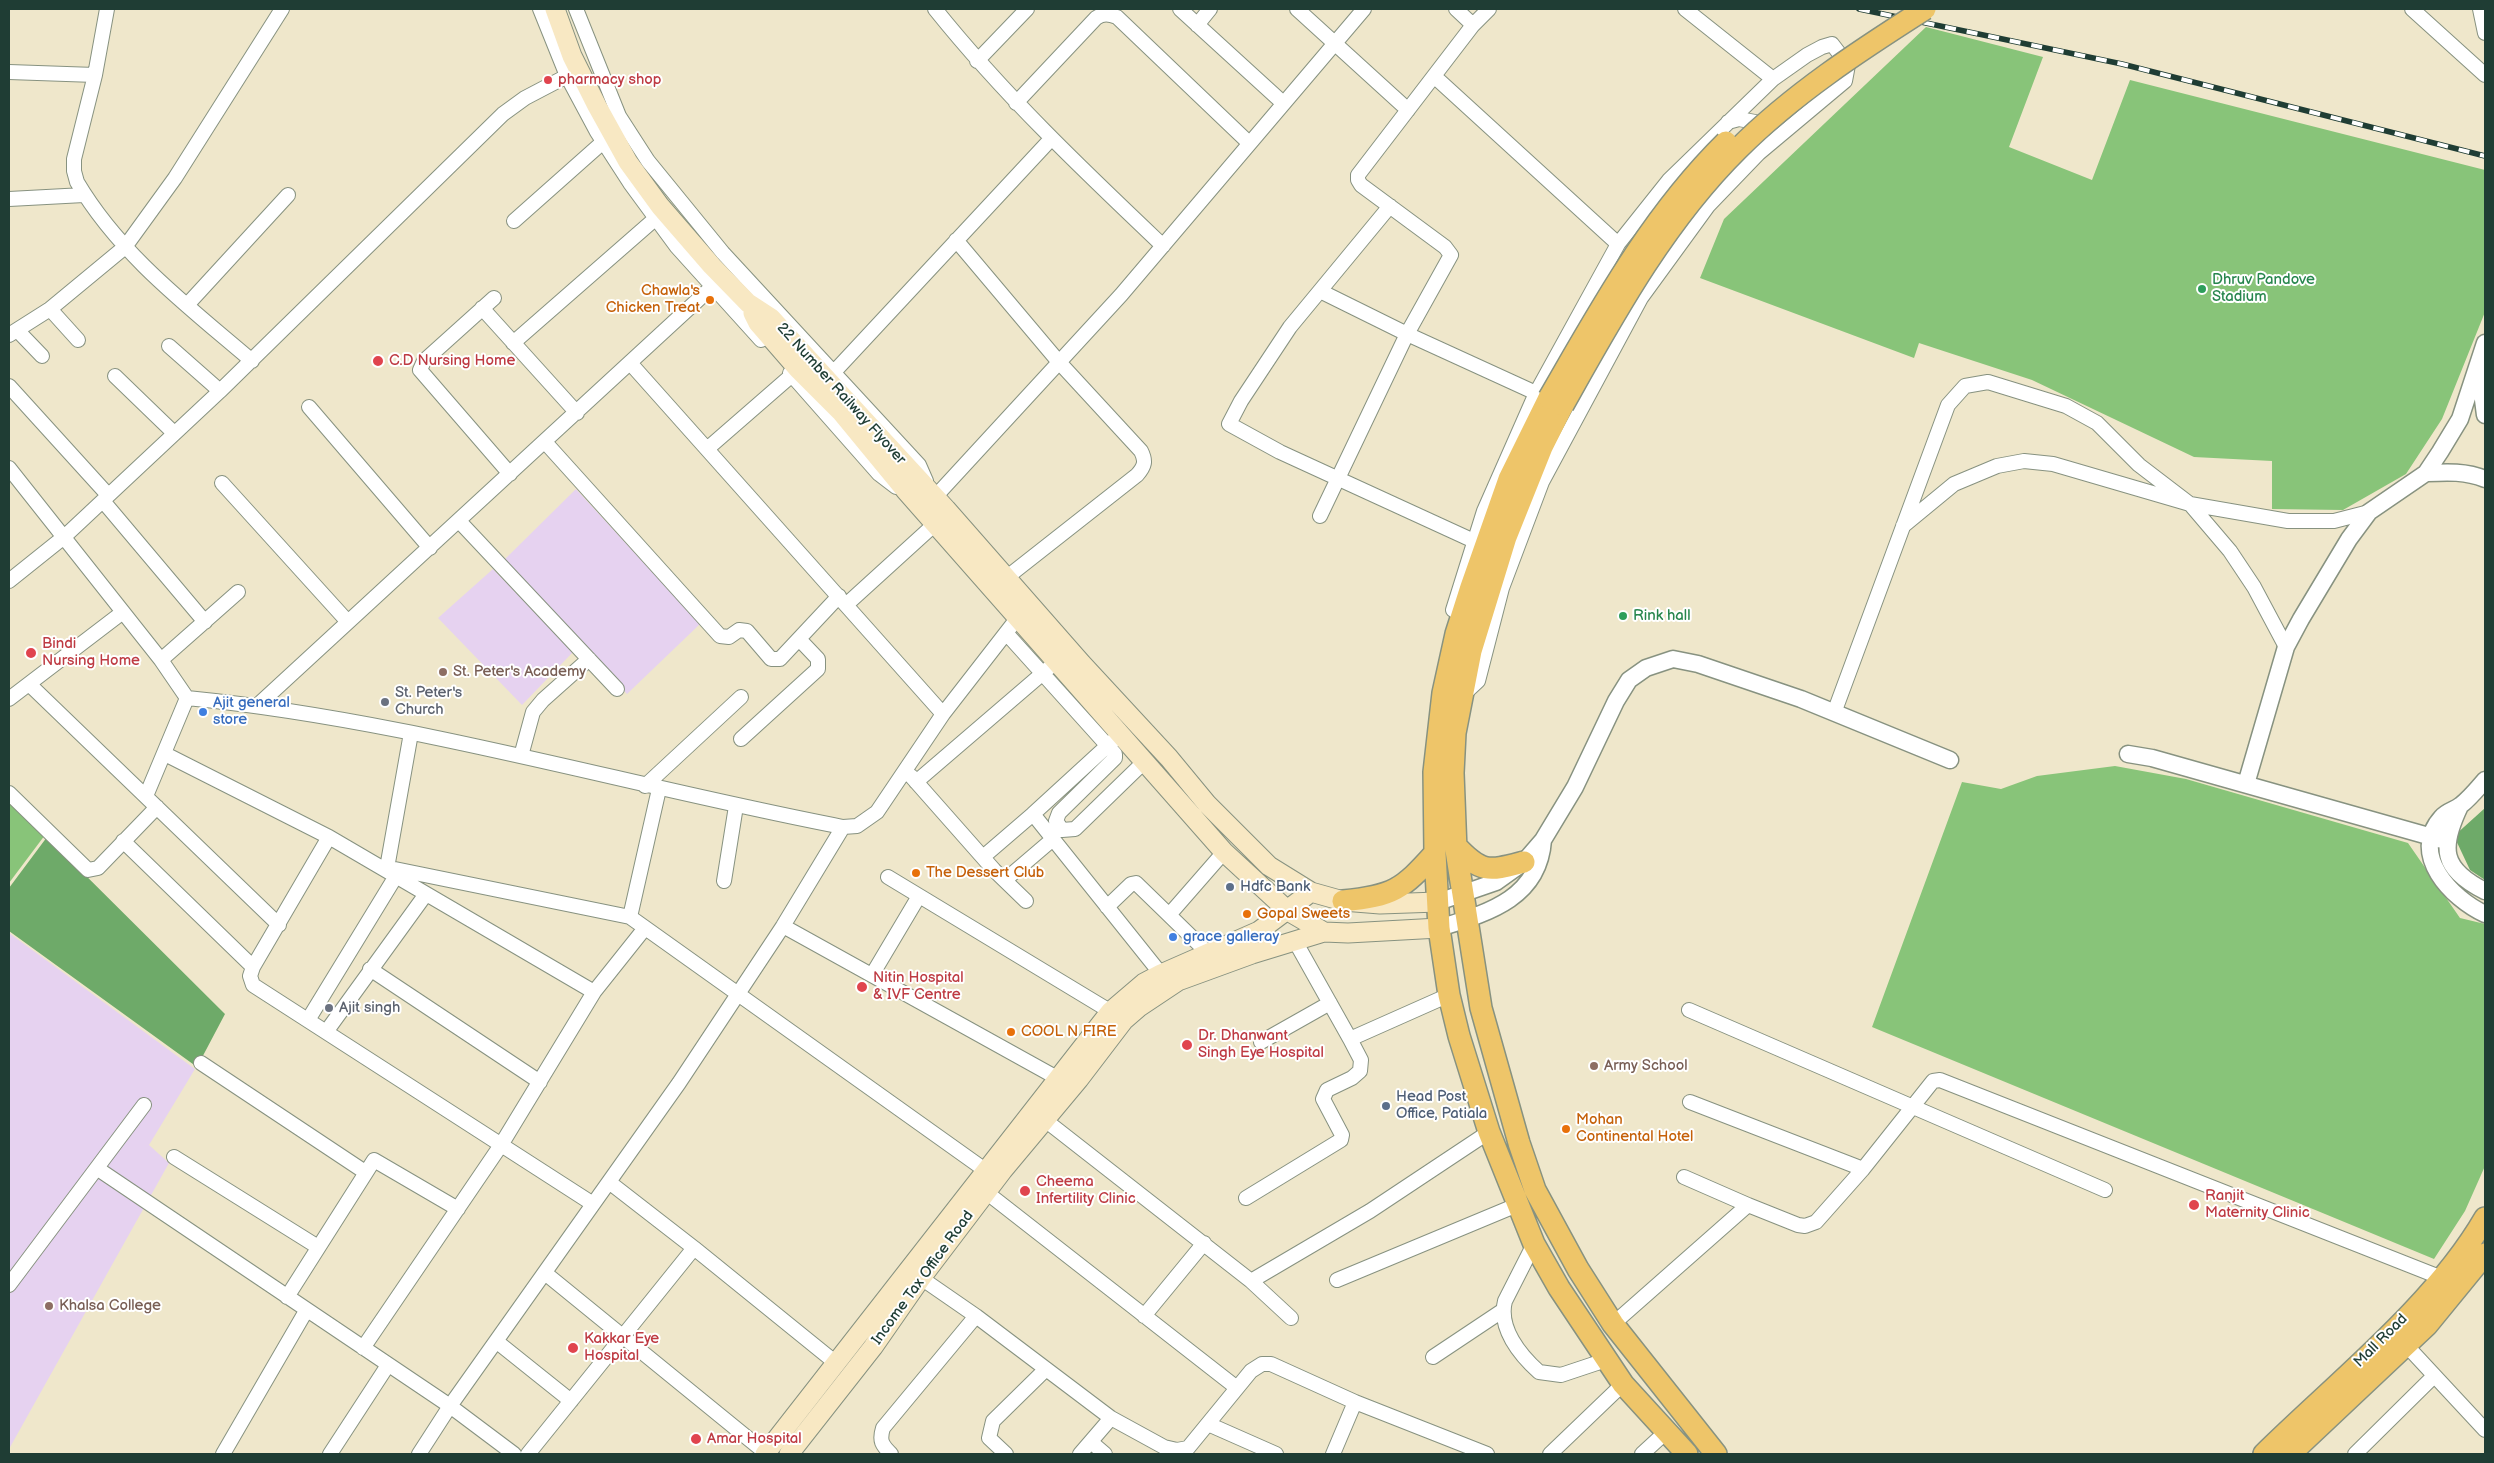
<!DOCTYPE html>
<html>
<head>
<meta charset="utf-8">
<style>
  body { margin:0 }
  #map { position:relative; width:2494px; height:1463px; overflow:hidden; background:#efe7cb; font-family:"Balsamiq Sans",sans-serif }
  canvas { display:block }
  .frame { position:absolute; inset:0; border:10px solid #1f3d34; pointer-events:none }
</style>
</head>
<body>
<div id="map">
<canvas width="2494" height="1463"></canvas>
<div class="frame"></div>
</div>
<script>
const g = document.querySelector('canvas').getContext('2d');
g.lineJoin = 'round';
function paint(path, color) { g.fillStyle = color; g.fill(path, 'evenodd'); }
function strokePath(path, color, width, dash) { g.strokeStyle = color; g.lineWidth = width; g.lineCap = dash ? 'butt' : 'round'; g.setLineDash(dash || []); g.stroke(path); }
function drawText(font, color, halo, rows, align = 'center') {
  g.font = font + ' "Balsamiq Sans",sans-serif'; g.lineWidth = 4; g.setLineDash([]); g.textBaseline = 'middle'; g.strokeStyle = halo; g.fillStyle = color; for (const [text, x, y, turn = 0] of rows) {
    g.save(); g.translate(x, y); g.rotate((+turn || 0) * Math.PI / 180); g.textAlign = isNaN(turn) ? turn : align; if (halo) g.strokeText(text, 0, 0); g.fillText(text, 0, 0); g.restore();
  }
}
const built = new Path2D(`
  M576 489 700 624 627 694 503 561Z
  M493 569 573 652 522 705 438 618Z
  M9 933 195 1069 149 1145 169 1163 9 1449Z`);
const green = new Path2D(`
  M1926 27 2043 57 2009 147 2092 180 2130 80 2485 170V312L2442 419 2406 474 2343 510 2272 509V461L2194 457 2032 380 1919 343 1914 358 1700 278 1724 219Z
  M2115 766 2186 779 2408 843 2460 918 2485 924V1166L2465 1211 2434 1259 1872 1027 1962 782 2001 789 2037 776Z
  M9 798 45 835 9 883Z`);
const forest = new Path2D(`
  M2485 808V880L2470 870 2454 836Z
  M47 837 225 1014 197 1067 9 931V888Z`);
const minor = new Path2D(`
  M107 9 95 75 74 159V171L77 182C120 255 189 307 252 361
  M540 9 567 76 597 132 630 183 677 247 761 340
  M576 9 619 116 648 161 723 253 919 465 926 481
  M935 9C1004 95 1083 170 1163 246
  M1180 9 1283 103
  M1297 9 1408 110
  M1456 9 1473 25
  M1685 9 1773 79
  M2412 9 2485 75
  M2480 9 2485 33
  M1197 25 1210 9
  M977 61 1027 9
  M9 72 95 75
  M1434 76 1618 244
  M1016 103 1096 18C1103 13 1109 14 1117 17L1249 143
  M1728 122 1739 119 1755 122 1762 136
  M9 199 84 195
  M1390 206 1290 327 1241 401 1229 424 1280 452 1474 541
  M514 221 603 142
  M956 240 1058 361 1141 451C1146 461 1145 466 1137 475L1006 578
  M1320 291 1407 334 1536 393 1484 511 1453 610
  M494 298 424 361 420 370 510 474
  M187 305 288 195
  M482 308 577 413
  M50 309 78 340
  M17 330 42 356
  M9 335 50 309 125 247 175 178 282 9
  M513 343 656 218
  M169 346 220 391
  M631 364 943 714
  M834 372 1051 139
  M790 373 879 474 896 487
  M115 376 174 433
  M9 386 108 495
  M309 407 430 548
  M545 442 720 636 729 637 739 630 747 631 771 659H780L839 596
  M707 449 792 375
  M9 468 161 660 187 698C409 720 624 785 843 827
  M222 483 348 622
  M935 497 1121 295 1364 9
  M103 501 205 622
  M1320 516 1407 334 1451 255 1445 247 1361 185 1358 180V175L1473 25 1489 9
  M459 521 617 689
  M1903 526 1954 484 1997 466 2024 461 2053 464 2190 504 2288 521H2334L2369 512
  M9 581 64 537 220 391 503 114 525 98 567 76
  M847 604 935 524
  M1007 634 1115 754V758L1059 813 1056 821 1062 830 1075 829 1144 762
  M161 660 238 592
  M29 684 279 925
  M1463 695 1478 681 1502 588 1542 482 1641 298 1708 206 1759 153 1845 81 1848 65 1832 44 1822 47 1807 55 1773 79 1669 180 1618 244 1536 393
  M9 699 123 612
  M258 705 713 286
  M1834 713 1948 405 1965 386 1988 382 2066 406 2097 423 2139 465 2190 504 2230 551 2254 587 2286 647
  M741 739 818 669V659L799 639
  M165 754 329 837 594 992 501 1145 363 1348
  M521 756 533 712 543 700 589 659
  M911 776 994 870 1026 901
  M916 782 1050 667
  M645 786 741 697
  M9 793 88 870 98 868 157 807
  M146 796 187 698
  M1033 814 1116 738
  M329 837 253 967 250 976 253 985 593 1204
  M123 841 253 967
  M983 857 1033 814 1161 974
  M387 868 411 733
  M390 868 630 917 659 789
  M888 877 1118 1016
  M1005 880 1053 839
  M724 881 736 806
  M1107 907 1131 884 1136 883 1169 915 1224 852
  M1169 915 1209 954
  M630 917 985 1170
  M783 926 1059 1079
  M1295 941 1350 1039 1449 995
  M370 969 540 1082
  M872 975 919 896
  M594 992 645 928
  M1689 1010 2105 1190
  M308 1020 396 876
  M326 1032 426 894
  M1261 1042 1330 1003
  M201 1063 365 1172
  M1690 1102 1863 1169
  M1045 1120 1251 1281 1291 1318
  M174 1157 318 1247
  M98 1169 450 1406 514 1454
  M1684 1177 1748 1205
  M609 1182 694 1248
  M986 1192 1237 1388
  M1246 1198 1341 1140 1342 1135 1323 1099 1327 1090 1352 1078 1360 1071 1361 1060 1350 1039
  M1534 1244 1505 1301C1498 1328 1520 1355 1539 1372L1561 1375 1606 1360
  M545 1273 766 1453
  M921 1278 976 1316 1111 1418 1164 1447 1177 1450 1188 1448 1251 1371 1262 1364H1271L1355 1402 1487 1454
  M1337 1280 1517 1205
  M1251 1281 1370 1211 1489 1132
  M9 1285 144 1105
  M287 1297 374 1160 458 1209
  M1144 1316 1204 1243
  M1613 1324 1748 1205 1798 1225 1805 1226 1816 1222 1863 1169 1933 1081 1940 1080 2442 1278
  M496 1341 571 1401
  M2406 1345 2485 1430
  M1433 1357 1502 1311
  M1208 1424 1276 1454
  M1091 1442 1105 1454
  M223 1454 306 1311
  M330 1454 388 1365
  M419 1454 450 1406 679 1083 783 926 843 827 857 826 877 812 943 714 1023 611
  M528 1454 694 1248 836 1363
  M891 1454C882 1445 879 1441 883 1428L976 1316
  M1006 1454 989 1438 993 1421 1045 1370
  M1080 1454 1111 1418
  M1333 1454 1355 1402
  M1550 1454 1623 1384
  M1642 1454 1667 1431
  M2355 1454 2434 1376`);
const tertiary = new Path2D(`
  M2479 369 2485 415
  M2426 473C2447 472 2466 471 2485 479
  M2128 754 2152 758 2446 841
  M2485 780C2478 788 2470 798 2461 805 2455 810 2447 811 2442 817 2408 854 2452 899 2485 914
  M2246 784 2286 647 2301 619 2349 539 2369 512 2426 473 2440 452 2460 419 2485 343
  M2460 806C2440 848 2441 869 2485 891
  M1438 902 1496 882 1524 862 1543 840 1575 787 1616 701 1629 680 1646 668 1673 659 1698 664 1801 699 1950 760
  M1439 928C1487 913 1539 899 1543 840`);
const secondary = new Path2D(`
  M555 9 572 56 597 106 628 162 660 206 712 266 748 303 771 318 832 385 946 509 1082 664 1169 758 1207 804 1269 866 1311 892 1343 901 1380 904 1438 902
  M753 313 758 323 798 369 841 412 906 491 1224 852 1288 911 1324 932
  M765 1454 1110 1012 1144 983 1161 974 1259 931 1311 892
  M789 1454 873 1347 921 1278 1003 1170 1079 1079 1124 1020 1139 1007 1178 981 1252 954 1324 932 1348 933 1439 928`);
const primary = new Path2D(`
  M1549 398 1509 479 1471 587 1456 634 1443 693 1434 772 1435 853 1439 928 1449 995 1459 1036 1489 1132 1534 1244 1559 1288 1623 1384 1687 1454
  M1563 405 1542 447 1506 537 1471 651 1455 733 1453 773 1456 850 1481 1008 1519 1143 1535 1190 1578 1269 1613 1324 1716 1454
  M1456 846C1482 874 1489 871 1524 862
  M1343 901C1393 896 1402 890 1435 853
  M2264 1454C2336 1383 2434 1306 2485 1218
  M2290 1454 2427 1325 2485 1254`);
const rail = new Path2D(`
  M1859 9 2122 64 2485 156`);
const primaryBridge = new Path2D(`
  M1549 398C1601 308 1651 216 1726 142
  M1563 405C1613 316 1664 222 1738 149 1793 94 1859 51 1925 9`);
const markers = [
  [548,80,5,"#e0444e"],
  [2202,289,5,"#2e9e5b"],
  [710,300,5,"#e8710a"],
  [378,361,6,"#e0444e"],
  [1623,616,5,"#2e9e5b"],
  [31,653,6,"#e0444e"],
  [443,672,5,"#8d6e63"],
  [385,702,5,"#6b7280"],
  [203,712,5,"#3f7fe0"],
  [916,873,5,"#e8710a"],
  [1230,887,5,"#5c6f8a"],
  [1247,914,5,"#e8710a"],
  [1173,937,5,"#3f7fe0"],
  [862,987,6,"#e0444e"],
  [329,1008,5,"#6b7280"],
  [1011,1032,5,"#e8710a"],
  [1187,1045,6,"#e0444e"],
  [1594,1066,5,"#8d6e63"],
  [1386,1106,5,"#5c6f8a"],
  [1566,1129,5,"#e8710a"],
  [1025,1191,6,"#e0444e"],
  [2194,1205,6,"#e0444e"],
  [49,1306,5,"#8d6e63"],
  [573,1348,6,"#e0444e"],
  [696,1439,6,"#e0444e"]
];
const healthNames = [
  ["pharmacy shop",558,80],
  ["C.D Nursing Home",389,361],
  ["Bindi",42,644],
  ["Nursing Home",42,661],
  ["Nitin Hospital",873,978],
  ["& IVF Centre",873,995],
  ["Dr. Dhanwant",1198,1036],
  ["Singh Eye Hospital",1198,1053],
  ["Cheema",1036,1182],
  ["Infertility Clinic",1036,1199],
  ["Ranjit",2205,1196],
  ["Maternity Clinic",2205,1213],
  ["Kakkar Eye",584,1339],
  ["Hospital",584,1356],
  ["Amar Hospital",707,1439]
];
const leisureNames = [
  ["Dhruv Pandove",2212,280],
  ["Stadium",2212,297],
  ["Rink hall",1633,616]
];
const foodNames = [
  ["Chawla's",700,291,"right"],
  ["Chicken Treat",700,308,"right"],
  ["The Dessert Club",926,873],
  ["Gopal Sweets",1257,914],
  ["COOL N FIRE",1021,1032],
  ["Mohan",1576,1120],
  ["Continental Hotel",1576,1137]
];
const streetNames = [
  ["22 Number Railway Flyover",841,394,48],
  ["Income Tax Office Road",923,1278,-54],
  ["Mall Road",2381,1341,-45]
];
const educationNames = [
  ["St. Peter's Academy",453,672],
  ["Army School",1604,1066],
  ["Khalsa College",59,1306]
];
const worshipNames = [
  ["St. Peter's",395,693],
  ["Church",395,710],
  ["Ajit singh",339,1008]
];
const shopNames = [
  ["Ajit general",213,703],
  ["store",213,720],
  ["grace galleray",1183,937]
];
const serviceNames = [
  ["Hdfc Bank",1240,887],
  ["Head Post",1396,1097],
  ["Office, Patiala",1396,1114]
];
paint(built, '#e6d2f0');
paint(green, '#88c479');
paint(forest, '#6eaa69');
strokePath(minor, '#879280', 16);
strokePath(tertiary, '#879280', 19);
strokePath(secondary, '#879280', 21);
strokePath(primary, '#879280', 24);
strokePath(minor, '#fff', 14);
strokePath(tertiary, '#fff', 16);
strokePath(secondary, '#f8e8c3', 19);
strokePath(primary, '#eec569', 21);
strokePath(rail, '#1f3d34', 5.5);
strokePath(rail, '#fff', 4, [11]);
strokePath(primaryBridge, '#879280', 24, []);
strokePath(primaryBridge, '#eec569', 21);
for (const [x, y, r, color] of markers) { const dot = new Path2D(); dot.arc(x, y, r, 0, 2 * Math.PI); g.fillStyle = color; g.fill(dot); strokePath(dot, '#fff', 2); }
drawText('15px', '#be3a42', '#fff', healthNames, 'left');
drawText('15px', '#27864d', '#fff', leisureNames, 'left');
drawText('15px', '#c56008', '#fff', foodNames, 'left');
drawText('15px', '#1f3d34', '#fff', streetNames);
drawText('15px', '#785e54', '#fff', educationNames, 'left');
drawText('15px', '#5b616d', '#fff', worshipNames, 'left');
drawText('15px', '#366cbe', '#fff', shopNames, 'left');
drawText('15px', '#4e5e75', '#fff', serviceNames, 'left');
</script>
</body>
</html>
